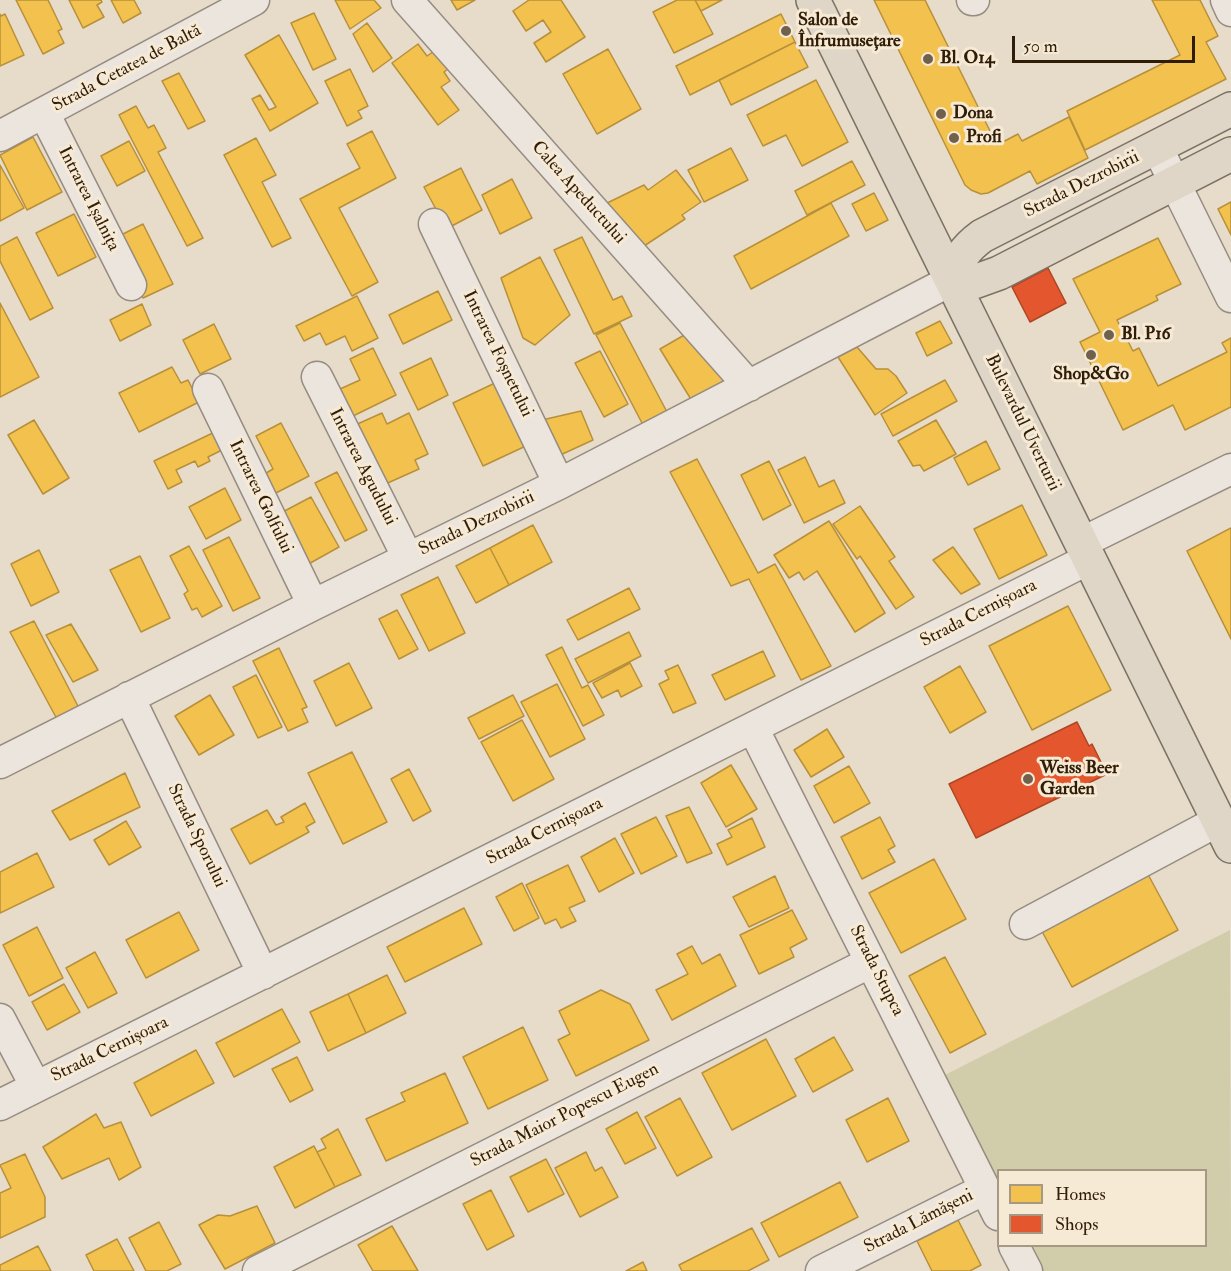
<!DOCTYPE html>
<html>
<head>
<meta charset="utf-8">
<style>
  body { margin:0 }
  #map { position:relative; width:1231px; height:1271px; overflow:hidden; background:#e7dbca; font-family:"IM FELL Double Pica",serif }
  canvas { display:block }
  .legend { position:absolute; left:997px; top:1169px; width:210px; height:78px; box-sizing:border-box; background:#f7ead5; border:2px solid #a79883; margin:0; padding:8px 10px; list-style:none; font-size:18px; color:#301d08 }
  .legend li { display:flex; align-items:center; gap:12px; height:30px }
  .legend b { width:30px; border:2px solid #a79883 }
  .scale { position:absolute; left:1012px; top:36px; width:183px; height:27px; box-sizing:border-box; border:3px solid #301d08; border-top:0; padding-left:8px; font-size:18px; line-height:21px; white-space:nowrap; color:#301d08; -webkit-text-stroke:4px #f7ead5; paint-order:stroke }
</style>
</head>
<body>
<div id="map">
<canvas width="1231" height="1271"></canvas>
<ul class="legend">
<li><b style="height:16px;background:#f2c14e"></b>Homes</li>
<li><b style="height:16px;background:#e4572e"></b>Shops</li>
</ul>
<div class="scale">50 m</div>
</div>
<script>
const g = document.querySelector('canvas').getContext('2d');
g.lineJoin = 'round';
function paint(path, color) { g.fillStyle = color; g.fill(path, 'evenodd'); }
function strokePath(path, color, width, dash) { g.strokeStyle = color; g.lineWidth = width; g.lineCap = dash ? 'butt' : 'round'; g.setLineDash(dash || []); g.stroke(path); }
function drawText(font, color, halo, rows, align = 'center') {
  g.font = font + ' "IM FELL Double Pica",serif'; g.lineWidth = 6; g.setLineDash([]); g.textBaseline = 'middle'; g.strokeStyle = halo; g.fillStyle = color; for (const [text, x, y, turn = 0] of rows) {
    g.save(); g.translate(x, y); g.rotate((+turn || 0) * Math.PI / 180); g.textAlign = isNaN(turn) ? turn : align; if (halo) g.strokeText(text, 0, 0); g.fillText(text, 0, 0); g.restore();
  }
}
const green = new Path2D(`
  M1230 930 1231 1271H1043L1030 1246H1206V1170H998V1183L943 1076Z`);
const homes = new Path2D(`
  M16 0H48L62 29 58 31 64 43 43 54Z
  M69 0H101L102 2 97 5 104 17 83 28Z
  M111 0H134L141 13 123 23Z
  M335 0H374L381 8 350 29Z
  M451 0H475L457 10Z
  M529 0H561L585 37 546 62 534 43 551 32 543 20 526 31 513 11Z
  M677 0H695L713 34 674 53 653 12Z
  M695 0H722L701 11Z
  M874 0H925L997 145 1018 134 1022 141 1069 117 1088 158 1037 184 1030 171 988 193 981 194 971 190 965 185Z
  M1152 0H1200L1218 36 1206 42 1226 79 1085 150 1067 111 1180 55Z
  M314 13 336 59 313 70 291 23Z
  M0 14 1 16 5 14 24 55 0 66Z
  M781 14 795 42 690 95 676 66Z
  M367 23 392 58 373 72 353 34Z
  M279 35 318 103 270 131 252 99 260 95 269 110 276 107 245 55Z
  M795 42 808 67 731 105 719 80Z
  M418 44 427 56 440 47 453 65 444 72 450 81 441 87 459 110 438 125 392 63Z
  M608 49 641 109 597 134 563 74Z
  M350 69 368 106 358 111 362 118 347 126 325 81Z
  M179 73 205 121 188 129 162 81Z
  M816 80 848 142 802 166 786 135 763 146 747 115Z
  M136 106 148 128 154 125 166 148 158 152 203 238 187 246 119 115Z
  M372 131 396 178 339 208 378 282 352 296 300 199 360 168 347 144Z
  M33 137 62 192 27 210 0 155Z
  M256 138 276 175 262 182 291 238 272 247 224 155Z
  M129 141 145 171 117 186 101 156Z
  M731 148 748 180 704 202 688 170Z
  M852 161 865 185 807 215 795 191Z
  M0 165 24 208 0 221Z
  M461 168 482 210 448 228 438 213 424 187Z
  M676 170 701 202 682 215 685 219 644 246 622 219 613 225 599 207 644 185 648 190Z
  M512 179 532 218 500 234 482 195Z
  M874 193 888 220 866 231 852 204Z
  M1231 202V235L1218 209Z
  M831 203 849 236 751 289 734 256Z
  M74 214 96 257 58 276 36 233Z
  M143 224 173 284 143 298 113 239Z
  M17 237 53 308 30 320 0 261V246Z
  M582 237 613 300 622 296 632 316 594 334 554 250Z
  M1158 238 1181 284 1156 296 1158 300 1117 320 1133 351 1139 348 1158 386 1227 352 1222 343 1231 338V407L1185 430 1173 405 1123 430 1080 342 1100 332 1073 279Z
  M540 257 570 315 535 345 523 338 501 278Z
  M438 291 452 320 403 344 389 315Z
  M357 296 378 338 352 351 345 336 326 345 320 333 304 341 296 326Z
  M0 303 39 377 0 397Z
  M142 304 151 325 120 341 110 320Z
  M940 321 952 343 927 356 916 333Z
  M620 323 667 412 643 425 596 335Z
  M214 324 231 359 200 374 183 340Z
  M686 334 727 380 692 401 660 349Z
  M857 347 876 369H888L896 376 907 393 875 415 838 357Z
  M373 348 396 395 353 416 340 389 360 380 350 359Z
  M600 351 628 404 604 417 575 363Z
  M431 358 448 395 418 410 400 373Z
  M172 367 181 383 188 380 199 402 139 432 119 393Z
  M945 380 957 401 893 436 881 414Z
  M497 382 528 445 483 466 453 403Z
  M581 411 593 440 556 457 542 420Z
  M382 413 387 424 409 413 428 454 415 460 419 469 381 486 353 426Z
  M34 420 69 478 43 494 8 435Z
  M936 420 956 454 924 471 920 465 913 466 898 441Z
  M281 423 309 476 272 495 261 476 273 469 256 436Z
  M219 430 228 447 208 457 210 461 198 467 195 461 176 470 182 482 168 489 154 461Z
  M986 441 1000 469 968 485 954 458Z
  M805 457 819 487 834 480 845 503 804 523 778 470Z
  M697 459 758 573 775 564 831 666 801 680 749 579 731 586 670 472Z
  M769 461 791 505 763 520 741 475Z
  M337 472 367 530 345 541 315 483Z
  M225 488 241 520 206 539 189 507Z
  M311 497 339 547 305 566 277 515Z
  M1022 505 1047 555 999 579 974 529Z
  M860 506 895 557 889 561 914 597 896 609 860 556 857 559 833 524Z
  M829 521 885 613 855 632 817 571 804 580 799 572 789 578 774 555Z
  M533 525 552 562 509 585 490 548Z
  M1231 528V639L1187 551Z
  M229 537 260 598 233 611 203 550Z
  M189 546 222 606 202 617 197 608 192 610 184 594 188 591 170 556Z
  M953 547 980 584 961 594 933 560Z
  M490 548 509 585 476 603 456 566Z
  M39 550 59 592 31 606 11 564Z
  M140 556 170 618 141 632 110 570Z
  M438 577 465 633 429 651 401 595Z
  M629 588 640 609 578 640 567 620Z
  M1068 606 1111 690 1032 730 989 646Z
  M397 610 418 649 399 659 379 619Z
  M34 621 80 710 58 721 10 632Z
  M71 624 98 670 73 682 46 635Z
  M629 632 641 656 588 683 575 659Z
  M562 647 582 688 588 685 604 715 583 726 546 655Z
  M279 648 307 707 302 709 308 722 288 731 253 661Z
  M763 651 775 676 725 700 712 675Z
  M349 663 372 708 336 726 314 681Z
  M630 663 642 686 621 697 618 690 602 698 593 683Z
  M678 665 696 703 673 713 659 684 669 679 665 671Z
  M960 666 986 712 950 733 924 687Z
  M256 675 282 727 258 738 233 687Z
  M557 684 585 739 550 757 521 702Z
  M210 695 234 735 199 755 175 716Z
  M513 695 524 716 479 739 468 718Z
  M522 720 554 779 513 801 481 742Z
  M827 729 844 757 811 777 794 750Z
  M352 752 387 822 343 844 308 773Z
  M731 765 757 809 726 827 701 783Z
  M849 766 870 803 834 823 814 786Z
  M409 769 431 811 413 821 391 779Z
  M125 773 140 807 70 840 52 811Z
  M305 803 315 822 306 827 309 832 250 864 231 829 267 810 276 825 284 822 281 817Z
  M689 807 712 853 687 863 666 816Z
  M656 817 677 856 641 874 621 834Z
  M880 817 895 846 888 850 895 862 862 879 841 837Z
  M752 818 765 847 727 865 717 844 732 837 728 830Z
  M126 821 141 847 109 865 94 840Z
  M615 838 634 873 599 892 581 857Z
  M37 853 54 887 0 913V872Z
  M934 859 966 919 901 953 869 893Z
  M568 865 585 901 569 908 576 921 561 928 556 919 545 924 526 885Z
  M1144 867 1178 930 1072 987 1038 924Z
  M775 876 789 908 749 927 733 897Z
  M522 883 539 918 514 931 496 897Z
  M464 908 482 944 405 982 387 947Z
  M792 910 807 939 790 948 794 957 759 974 740 935Z
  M179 912 199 950 146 978 126 940Z
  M37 927 63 978 29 996 3 945Z
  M692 946 702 964 720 954 736 986 672 1020 656 990 688 974 677 954Z
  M95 952 117 993 88 1008 66 968Z
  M945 957 986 1034 950 1053 909 976Z
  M387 975 406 1013 366 1033 348 994Z
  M64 984 80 1012 47 1030 32 1002Z
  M601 990 630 1004 649 1040 576 1076 558 1040 570 1034 559 1011Z
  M348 994 366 1033 328 1051 310 1012Z
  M282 1009 300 1042 234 1077 216 1043Z
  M523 1027 548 1080 488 1109 463 1057Z
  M834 1037 853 1070 813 1092 795 1059Z
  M766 1039 796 1096 732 1130 702 1073Z
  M196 1050 214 1083 151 1116 134 1083Z
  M297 1057 313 1090 290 1102 272 1069Z
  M445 1073 468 1123 386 1161 366 1119 405 1101 401 1093Z
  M680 1098 712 1157 677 1176 645 1117Z
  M888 1098 909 1141 867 1162 846 1120Z
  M637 1112 656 1148 625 1164 606 1129Z
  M96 1114 104 1128 121 1122 141 1167 119 1180 109 1158 62 1179 43 1147Z
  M338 1129 361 1175 335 1187 317 1152 326 1148 321 1139Z
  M314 1146 335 1187 295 1208 274 1167Z
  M586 1152 595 1171 602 1167 618 1197 580 1217 555 1168Z
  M25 1154 45 1197V1217L0 1238V1193L11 1188 0 1165Z
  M546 1159 564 1194 528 1212 510 1177Z
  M840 1182 858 1217 779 1257 761 1223Z
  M491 1190 514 1236 487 1250 463 1204Z
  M257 1206 275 1243 225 1269 199 1225 218 1215 230 1216Z
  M958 1220 981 1265 970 1271H932L917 1241Z
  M159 1222 181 1264 167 1271H146L129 1238Z
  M392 1226 418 1271H373L358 1245Z
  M752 1228 769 1260 748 1271H682L679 1265Z
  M117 1239 134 1271H94L86 1255Z
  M38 1246 51 1271H0V1265Z
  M643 1262 647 1271H626Z`);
const shops = new Path2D(`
  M1048 268 1066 303 1030 322 1012 287Z
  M1077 722 1089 746 1092 744 1107 774 976 838 949 784Z`);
const minor = new Path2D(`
  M407 0 749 386
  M972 0H974
  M1226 0 1231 11
  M44 113 131 285
  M0 136 254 0
  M1157 147 1231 297
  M434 224 559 484
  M317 377 408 558
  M208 389 313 605
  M1081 543 1231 469
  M129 697 263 974
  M753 728 998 1215
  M0 763 313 605 559 484 952 280
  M1025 924 1218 821
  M0 1019 36 1087
  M0 1105 1089 559
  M1014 1246 1027 1271
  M258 1271 871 962
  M821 1271 985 1189`);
const major = new Path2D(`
  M813 0 1231 846
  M952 280C960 258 963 250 982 236L1231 109
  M952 280 974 282 999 273 1231 154`);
const markers = [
  [786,31,6,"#70604c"],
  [928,59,6,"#70604c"],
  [941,114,6,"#70604c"],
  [954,138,6,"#70604c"],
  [1109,335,6,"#70604c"],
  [1091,355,6,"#70604c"],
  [1028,779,6,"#70604c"]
];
const poiNames = [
  ["Salon de",798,21],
  ["Înfrumusețare",798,42],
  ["Bl. O14",940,59],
  ["Dona",953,114],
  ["Profi",966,138],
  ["Bl. P16",1121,335],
  ["Shop&Go",1091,375,"center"],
  ["Weiss Beer",1040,769],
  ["Garden",1040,790]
];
const streetNames = [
  ["Strada Cetatea de Baltă",127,69,-28],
  ["Strada Dezrobirii",1082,185,-27],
  ["Calea Apeductului",578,193,48],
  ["Intrarea Ișalnița",88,199,63],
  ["Intrarea Foșnetului",497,354,64],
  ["Bulevardul Uverturii",1022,423,64],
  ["Intrarea Agudului",362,467,63],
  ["Intrarea Golfului",260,497,64],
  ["Strada Dezrobirii",477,524,-26],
  ["Strada Cernișoara",979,614,-27],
  ["Strada Cernișoara",545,832,-27],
  ["Strada Sporului",196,836,64],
  ["Strada Stupca",876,971,63],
  ["Strada Cernișoara",110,1050,-26],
  ["Strada Maior Popescu Eugen",565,1116,-27],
  ["Strada Lămășeni",919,1222,-27]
];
paint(green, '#d1cca9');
paint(homes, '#f2c14e');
strokePath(homes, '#b89039', 1.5);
paint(shops, '#e4572e');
strokePath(shops, '#ae4623', 1.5);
strokePath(minor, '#968c80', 33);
strokePath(major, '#7b7266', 36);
strokePath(minor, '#ebe5dd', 30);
strokePath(major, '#dfd6c7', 33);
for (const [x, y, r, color] of markers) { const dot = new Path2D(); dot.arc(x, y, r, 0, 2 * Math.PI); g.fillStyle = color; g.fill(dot); strokePath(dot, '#f7ead5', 2); }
drawText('bold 18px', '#301d08', '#f7ead5', poiNames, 'left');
drawText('18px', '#301d08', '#f7ead5', streetNames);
</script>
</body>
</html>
